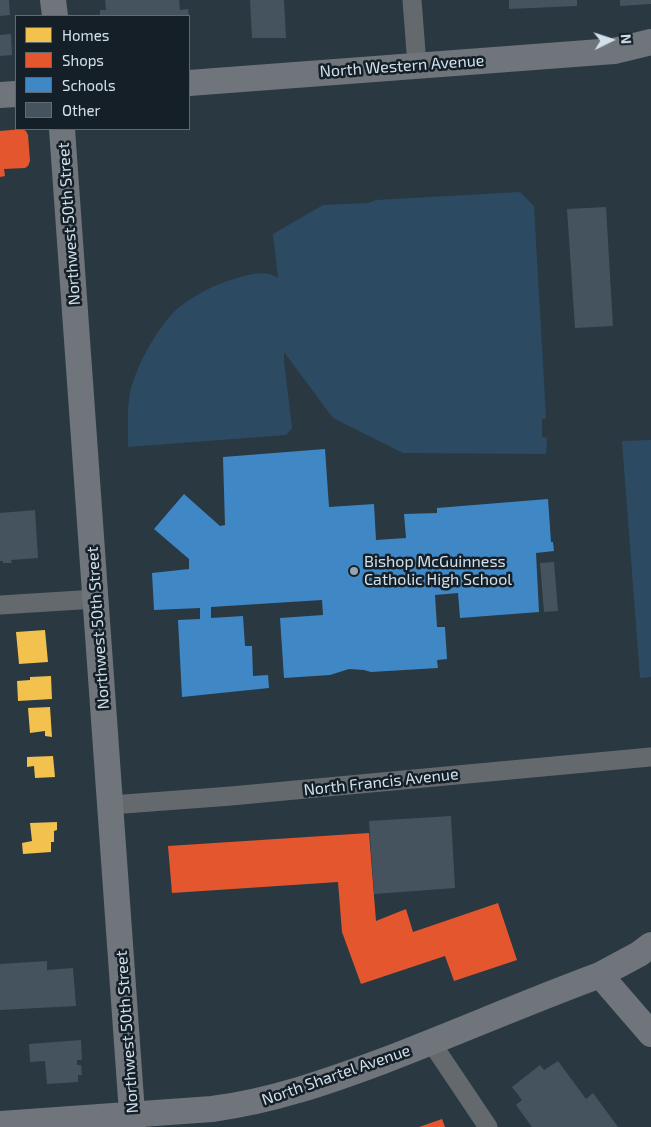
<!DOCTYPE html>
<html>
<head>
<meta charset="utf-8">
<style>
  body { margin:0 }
  #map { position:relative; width:651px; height:1127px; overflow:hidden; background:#2a3841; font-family:"Exo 2",sans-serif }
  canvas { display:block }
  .legend { position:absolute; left:15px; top:15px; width:175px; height:115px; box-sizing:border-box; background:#141f27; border:1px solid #606c75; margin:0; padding:6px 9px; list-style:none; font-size:15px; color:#d2e0eb }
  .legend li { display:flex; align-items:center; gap:10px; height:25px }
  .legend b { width:25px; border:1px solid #606c75 }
  .north { position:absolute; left:586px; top:15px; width:50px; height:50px; -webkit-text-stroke:4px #141f27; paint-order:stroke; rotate:86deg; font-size:14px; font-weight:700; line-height:20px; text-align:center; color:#d2e0eb }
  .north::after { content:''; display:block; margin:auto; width:18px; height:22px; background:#d2e0eb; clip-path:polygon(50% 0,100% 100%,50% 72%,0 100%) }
</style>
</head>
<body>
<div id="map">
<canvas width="651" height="1127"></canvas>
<ul class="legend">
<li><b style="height:14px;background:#f2c14e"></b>Homes</li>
<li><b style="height:14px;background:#e4572e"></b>Shops</li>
<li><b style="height:14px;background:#3f88c5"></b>Schools</li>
<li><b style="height:14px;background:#44535e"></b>Other</li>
</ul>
<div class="north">N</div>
</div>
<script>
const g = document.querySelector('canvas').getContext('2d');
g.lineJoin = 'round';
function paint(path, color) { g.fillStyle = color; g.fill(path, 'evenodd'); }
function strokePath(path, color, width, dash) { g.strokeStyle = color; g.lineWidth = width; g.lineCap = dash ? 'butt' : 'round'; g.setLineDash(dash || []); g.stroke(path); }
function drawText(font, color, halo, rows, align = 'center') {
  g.font = font + ' "Exo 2",sans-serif'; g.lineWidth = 5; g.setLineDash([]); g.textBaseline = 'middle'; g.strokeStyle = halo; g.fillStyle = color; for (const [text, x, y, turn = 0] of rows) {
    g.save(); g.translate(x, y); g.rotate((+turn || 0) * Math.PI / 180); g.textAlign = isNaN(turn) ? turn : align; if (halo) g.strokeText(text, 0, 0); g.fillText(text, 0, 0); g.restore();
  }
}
const green = new Path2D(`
  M520 192 534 206 546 418 542 419V437L547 438 546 454 403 453 333 418 284 352V361L292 428 286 435 128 447C128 429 127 410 130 393 136 366 154 335 171 315 186 299 213 285 234 279 248 275 265 269 278 278L273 234 323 205 368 203 376 200Z
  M651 440V677L640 678 622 441Z`);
const homes = new Path2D(`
  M45 630 48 662 19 664 16 632Z
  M51 676 52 699 18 701 17 681 30 680V677Z
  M50 707 52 737 45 736V731L30 733 28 708Z
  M53 756 55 777 35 778 34 766 27 767V757Z
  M57 822V830L54 831V842H51V852L23 854 22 843 32 841 30 823Z`);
const shops = new Path2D(`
  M22 129 26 131 28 135 30 161 28 166 25 168 4 169 5 176 0 177V131Z
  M369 833 376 921 406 909 413 932 498 903 517 960 454 981 445 956 361 984 342 932 338 882 172 893 168 846Z
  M442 1119 445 1127H419Z`);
const schools = new Path2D(`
  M325 449 329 507 374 504 376 540 406 538 404 514 437 513V508L548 499 551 542H553L554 551 536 553 539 612 460 618 458 593 435 595 437 627H445L447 659 437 660 438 668 371 672 364 670 349 669 330 675 284 678 280 618 323 615 322 600 211 607V618L243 616 245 646H252L253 676 268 675 269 688 182 697 178 620 200 619V608L154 610 152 573 189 569V559L154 529 184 494 220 526 225 525 223 457Z`);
const building = new Path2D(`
  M0 0H9L10 15 0 16Z
  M105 0H179L180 10 188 9 189 16H100V10H106Z
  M250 0H284L286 38H252Z
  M509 0H577V6L509 9Z
  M620 0H651V4L620 6Z
  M11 34 12 55 0 56V35Z
  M606 207 613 326 575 328 567 209Z
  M35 510 38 558 11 560 12 563H3V561H0V513Z
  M554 562 558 611 544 612 540 563Z
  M451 816 455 888 374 894 369 821Z
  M47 961V970L73 968 76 1006 0 1010V964Z
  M81 1040 82 1060H77V1065H81L82 1075H78V1082L47 1084 45 1061 30 1062 29 1044Z
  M558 1061 586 1099 593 1093 618 1127H532L516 1105 522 1100 512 1087 540 1065 544 1070Z`);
const street = new Path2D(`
  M412 0 417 65
  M0 605 96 599
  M111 805 231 796 651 757
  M431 1042 488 1127`);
const secondary = new Path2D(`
  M53 0 55 16
  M189 83 614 51 651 42
  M0 95 16 94
  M62 129 133 1127
  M600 975 651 1034
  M0 1124 212 1109C272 1101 327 1082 383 1061 456 1033 527 1002 600 975L639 954 651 945`);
const markers = [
  [354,571,5,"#97a5b0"]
];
const streetNames = [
  ["North Western Avenue",402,66,-4],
  ["Northwest 50th Street",69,224,-94],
  ["Northwest 50th Street",98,628,-94],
  ["North Francis Avenue",381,782,-6],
  ["Northwest 50th Street",127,1032,-94],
  ["North Shartel Avenue",336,1075,-19]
];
const poiNames = [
  ["Bishop McGuinness",364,562],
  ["Catholic High School",364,580]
];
paint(green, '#2c4b62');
paint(homes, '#f2c14e');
paint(shops, '#e4572e');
paint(schools, '#3f88c5');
paint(building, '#44535e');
strokePath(street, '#64696e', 19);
strokePath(secondary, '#6f757a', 26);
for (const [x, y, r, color] of markers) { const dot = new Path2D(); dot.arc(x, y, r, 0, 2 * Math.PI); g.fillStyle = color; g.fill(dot); strokePath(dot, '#141f27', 2); }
drawText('16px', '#d2e0eb', '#141f27', streetNames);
drawText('16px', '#d2e0eb', '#141f27', poiNames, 'left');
</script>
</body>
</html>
